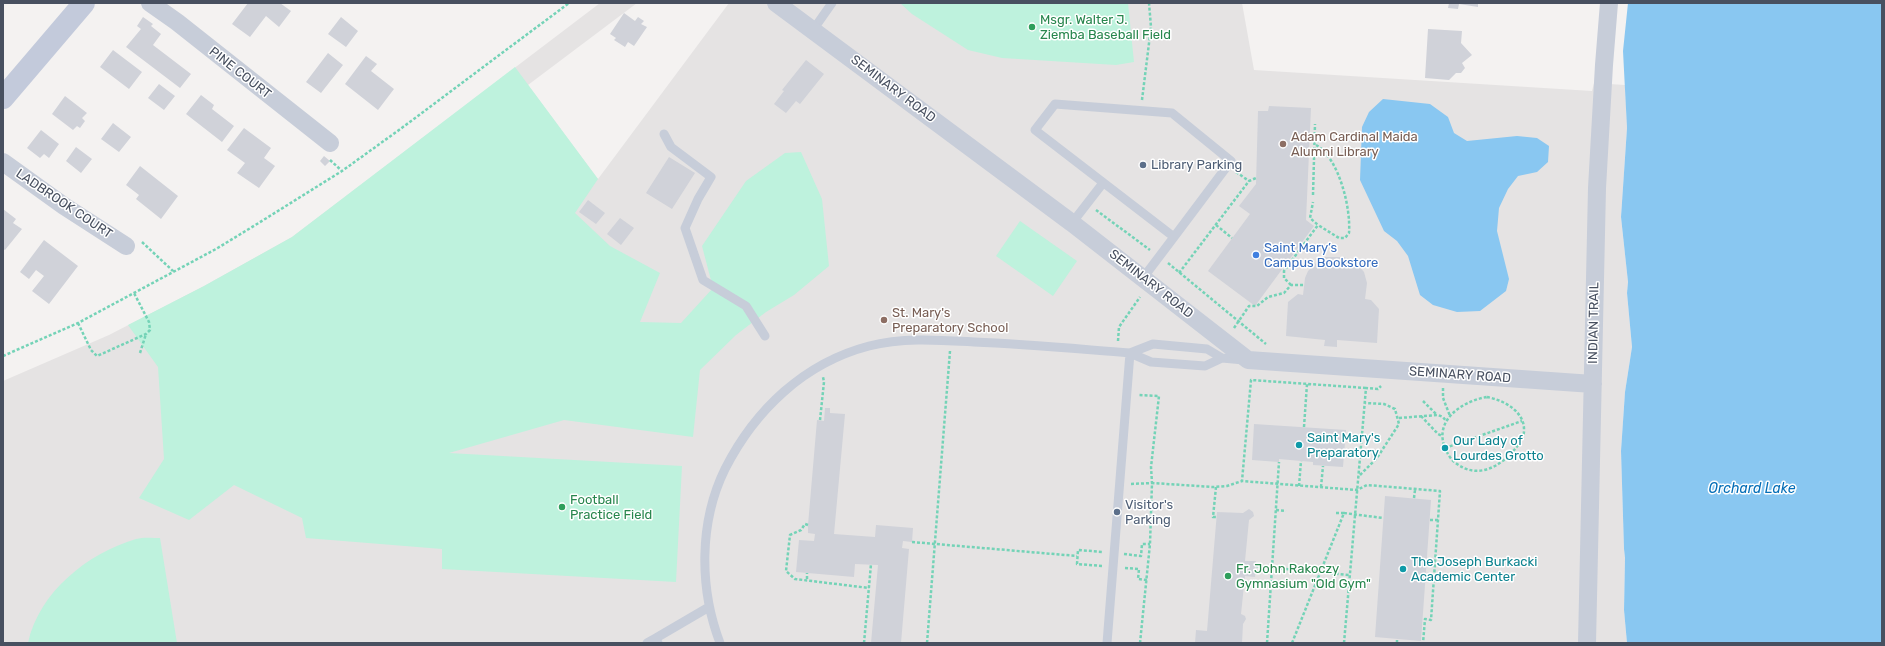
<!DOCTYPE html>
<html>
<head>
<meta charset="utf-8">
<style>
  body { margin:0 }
  #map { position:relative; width:1885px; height:646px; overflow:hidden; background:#f4f2f1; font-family:Rubik,sans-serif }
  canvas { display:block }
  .frame { position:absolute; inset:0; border:4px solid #485060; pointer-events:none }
</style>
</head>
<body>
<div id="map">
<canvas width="1885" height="646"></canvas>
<div class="frame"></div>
</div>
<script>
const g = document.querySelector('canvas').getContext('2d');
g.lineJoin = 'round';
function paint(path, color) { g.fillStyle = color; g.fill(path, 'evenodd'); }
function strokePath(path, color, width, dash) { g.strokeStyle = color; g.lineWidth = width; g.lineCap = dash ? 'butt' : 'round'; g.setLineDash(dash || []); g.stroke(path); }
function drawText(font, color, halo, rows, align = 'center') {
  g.font = font + ' Rubik,sans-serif'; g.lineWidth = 3; g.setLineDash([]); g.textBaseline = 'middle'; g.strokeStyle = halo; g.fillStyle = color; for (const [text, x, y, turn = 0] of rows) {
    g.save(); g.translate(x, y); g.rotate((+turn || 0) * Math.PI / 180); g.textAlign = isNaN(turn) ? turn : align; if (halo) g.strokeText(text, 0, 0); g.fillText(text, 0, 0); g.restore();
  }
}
const education = new Path2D(`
  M600 3H637L528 85 598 179 729 3H1242L1254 70 1592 91 1594 83 1625 85 1627 128 1621 217 1628 282 1627 293 1632 347 1625 392 1621 451 1624 549 1625 558 1624 610 1627 643H3V381L109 335 204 286 292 237Z`);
const green = new Path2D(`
  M900 3H1128L1134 62 1116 65 1002 58 968 50 912 14Z
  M515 67 598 179 575 213 610 246 660 273 640 322 681 323 713 288 702 246 746 181 785 153 801 152 822 199 829 266 794 295 766 312 736 335 700 370 693 437 564 420 449 453 682 466 676 582 442 569V549L306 538 302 518 234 485 189 520 139 498 164 459 158 367 128 325 204 286 292 237Z
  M1020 221 1077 261 1053 296 996 256Z
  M160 538 177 643H28C39 592 88 553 136 539 143 537 153 538 160 538Z`);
const water = new Path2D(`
  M1628 3H1882V643H1627L1624 610 1625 558 1624 549 1621 451 1625 392 1632 347 1627 293 1628 282 1621 217 1627 128 1623 51Z
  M1383 99 1430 104 1448 117 1454 133 1467 141 1517 136 1537 138 1549 146 1548 162 1537 172 1518 176 1508 189 1499 208 1497 231 1509 279 1506 291 1480 311 1457 312 1433 305 1420 295 1408 256 1397 241 1384 231 1360 180 1362 127 1369 112Z`);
const building = new Path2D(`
  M248 3H280L291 11 279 27 266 16 250 37 232 24Z
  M1449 3H1478V7L1459 4 1458 9 1448 8Z
  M624 13 635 21 638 17 644 21 641 24 647 27 634 46 628 42 625 47 614 40 616 38 610 34Z
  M143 17 153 24 151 26 161 34 153 45 191 74 180 88 126 47 141 29 137 26Z
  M341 17 358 31 346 47 328 34Z
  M1428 29 1462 31 1461 43 1472 55 1462 63 1465 68 1461 73H1456L1449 80 1425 78Z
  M113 50 142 72 129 89 100 67Z
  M328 53 343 65 321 93 306 82Z
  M366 56 377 64 371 71 394 89 378 110 345 84Z
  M806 60 824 74 800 104 796 101 786 113 774 104 784 91 782 90Z
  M159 84 175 96 164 110 148 98Z
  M201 95 214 105 212 109 234 126 222 142 186 114Z
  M65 96 87 113 82 118 85 121 80 128 77 126 73 130 52 114Z
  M1269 106 1311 108 1306 220 1314 226 1255 306 1208 271 1250 214 1239 206 1256 184 1258 111H1268Z
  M113 123 131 137 119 152 101 139Z
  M244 128 271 148 264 158 275 166 259 188 237 173 245 163 227 150Z
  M41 130 59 144 49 158 44 154 40 158 27 148Z
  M76 147 92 159 81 173 66 161Z
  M324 156 330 161 325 166 320 161Z
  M669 157 695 173 672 209 646 193Z
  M140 166 178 196 161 219 136 199 139 195 126 185Z
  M588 200 605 213 596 224 579 212Z
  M3 209 16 219 13 223 22 229 5 250 3 249Z
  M620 218 634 228 621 245 607 234Z
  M44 240 78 266 49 304 32 291 44 276 36 270 29 279 20 272Z
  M1325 257H1344L1357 264 1364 272 1367 283 1365 299 1371 300 1379 309 1377 343 1337 340V347L1324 346 1325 340 1286 336 1288 302 1298 294 1303 295 1305 278 1308 271 1319 260Z
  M825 408H830V413L845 414 834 534 875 537 876 525 913 528 912 542 903 541 902 548 909 549 901 643H871L878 565 855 564 854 577 796 572 799 540 814 541 815 534 808 533V525L817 420 824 421Z
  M1254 424 1346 430 1343 467 1313 465V462L1301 461 1279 459V462L1252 460Z
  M1385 496 1431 500 1421 641 1375 637Z
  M1249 509 1253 512 1254 516 1249 520 1245 561H1256L1255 577 1245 576 1241 614 1245 616 1246 619 1243 624 1242 643H1195L1196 630 1207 631 1217 512 1243 513Z`);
const path = new Path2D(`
  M1142 100 1151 27 1149 3
  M1316 145C1339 158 1351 208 1349 233L1345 238H1339L1318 225
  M330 160 342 171
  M1236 172 1249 181
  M1313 195 1315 124
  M1096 210 1150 250
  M1216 225 1232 238
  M142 242 173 271
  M1168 263 1266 344
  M1179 273 1249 181 1256 178
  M1291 285 1284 278V271L1318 225 1310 218 1313 202
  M78 323 91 350 97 356 146 334 150 330 149 322 134 293
  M1234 328 1249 306H1257L1268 297 1284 293 1291 285H1304
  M1118 341 1119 327 1140 297
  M140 353 146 334
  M3 356 78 323 216 249 257 224 342 171 399 130 569 3
  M1366 388 1251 380 1242 481 1357 490 1367 485 1440 491 1431 620 1425 619 1423 643
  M1443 388V398L1450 416
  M1487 397C1503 400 1525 411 1524 431 1524 438 1519 444 1515 449 1500 467 1478 479 1457 464 1452 461 1448 455 1446 450 1432 421 1462 401 1487 397Z
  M1423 401 1437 415
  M1421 416 1438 434 1442 436
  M1399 418 1438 415 1443 417 1446 421
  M820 420 824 382 823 377
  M1304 427 1307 384
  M1445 448 1522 421
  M1360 475 1377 458 1399 424 1395 409 1384 404 1365 403
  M1131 484 1152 483 1151 467 1159 396 1138 395
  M1299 486 1301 461
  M1216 487 1213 517H1217
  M1321 487 1323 466
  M1414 498 1415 490
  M1276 510 1286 511
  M1336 513H1344
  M1430 520H1438
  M808 525 805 524 801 530 790 535 786 571 795 579 869 588
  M912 542 1077 556
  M1124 554 1141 556 1142 544H1150
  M1102 566 1077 564 1078 550 1103 552
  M1256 566 1349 575
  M1125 568 1139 569 1138 579 1147 580
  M807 579V573
  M864 643 871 564
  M927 643 950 351
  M1140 643 1150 544 1152 483 1213 487 1227 486 1242 481
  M1267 643 1279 462
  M1292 643 1344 513 1383 518
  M1344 643 1366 388 1378 389 1381 386
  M1397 643V639`);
const service = new Path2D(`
  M813 30 832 3
  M1055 104 1172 113 1231 161 1174 237 1035 130Z
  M664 134 671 147 711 177 698 199 685 228 703 280 746 306 765 336
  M1072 223 1103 183
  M1143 278 1174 237
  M1130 353 1153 344 1207 349 1222 358 1244 360
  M656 638 709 607
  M647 643 656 638 658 643
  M720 643C699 588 699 522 725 469 755 410 804 363 869 346 903 337 940 340 974 342 1026 344 1078 349 1130 353L1151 362 1205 366 1222 358
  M1107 643 1130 353`);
const minor = new Path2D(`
  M150 3 177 22 330 143
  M776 3 1072 223 1248 360 1593 384
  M3 162 64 206 126 246
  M1587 643 1597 188 1604 65 1609 3`);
const secondary = new Path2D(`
  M3 98 84 3`);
const markers = [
  [1032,27,4,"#2e9e5b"],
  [1283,144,4,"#8d6e63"],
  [1143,165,4,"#5c6f8a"],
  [1256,255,4,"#3f7fe0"],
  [884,320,4,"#8d6e63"],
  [1299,445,4,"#0f9aa8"],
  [1445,448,4,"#0f9aa8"],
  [562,507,4,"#2e9e5b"],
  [1117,512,4,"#5c6f8a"],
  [1403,569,4,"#0f9aa8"],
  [1228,576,4,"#2e9e5b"]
];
const leisureNames = [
  ["Msgr. Walter J.",1040,20],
  ["Ziemba Baseball Field",1040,35],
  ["Football",570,500],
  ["Practice Field",570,515],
  ["Fr. John Rakoczy",1236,569],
  ["Gymnasium \"Old Gym\"",1236,584]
];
const streetNames = [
  ["PINE COURT",240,73,38],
  ["SEMINARY ROAD",893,89,37],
  ["LADBROOK COURT",64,204,34],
  ["SEMINARY ROAD",1151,284,38],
  ["INDIAN TRAIL",1594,323,-89],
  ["SEMINARY ROAD",1460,375,4]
];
const educationNames = [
  ["Adam Cardinal Maida",1291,137],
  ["Alumni Library",1291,152],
  ["St. Mary's",892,313],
  ["Preparatory School",892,328]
];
const serviceNames = [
  ["Library Parking",1151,165],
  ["Visitor's",1125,505],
  ["Parking",1125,520]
];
const shopNames = [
  ["Saint Mary’s",1264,248],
  ["Campus Bookstore",1264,263]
];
const cultureNames = [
  ["Saint Mary's",1307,438],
  ["Preparatory",1307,453],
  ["Our Lady of",1453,441],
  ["Lourdes Grotto",1453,456],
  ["The Joseph Burkacki",1411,562],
  ["Academic Center",1411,577]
];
const waterNames = [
  ["Orchard Lake",1752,489]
];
paint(education, '#e5e3e3');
paint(green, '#bef2dd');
paint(water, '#89c7f1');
paint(building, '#d0d2d9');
strokePath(path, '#74d3b7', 2.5, [3, 2]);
strokePath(service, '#c7cdd9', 9);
strokePath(minor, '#c7cdd9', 18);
strokePath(secondary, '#c3cadb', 22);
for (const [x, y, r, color] of markers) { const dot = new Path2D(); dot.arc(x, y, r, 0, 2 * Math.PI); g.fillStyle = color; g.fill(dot); strokePath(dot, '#fff', 1.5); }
drawText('13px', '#27864d', '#fff', leisureNames, 'left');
drawText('13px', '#485060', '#fff', streetNames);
drawText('13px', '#785e54', '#fff', educationNames, 'left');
drawText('13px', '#4e5e75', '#fff', serviceNames, 'left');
drawText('13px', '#366cbe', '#fff', shopNames, 'left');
drawText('13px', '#0d838f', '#fff', cultureNames, 'left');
drawText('italic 14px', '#046eb7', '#fff', waterNames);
</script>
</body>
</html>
